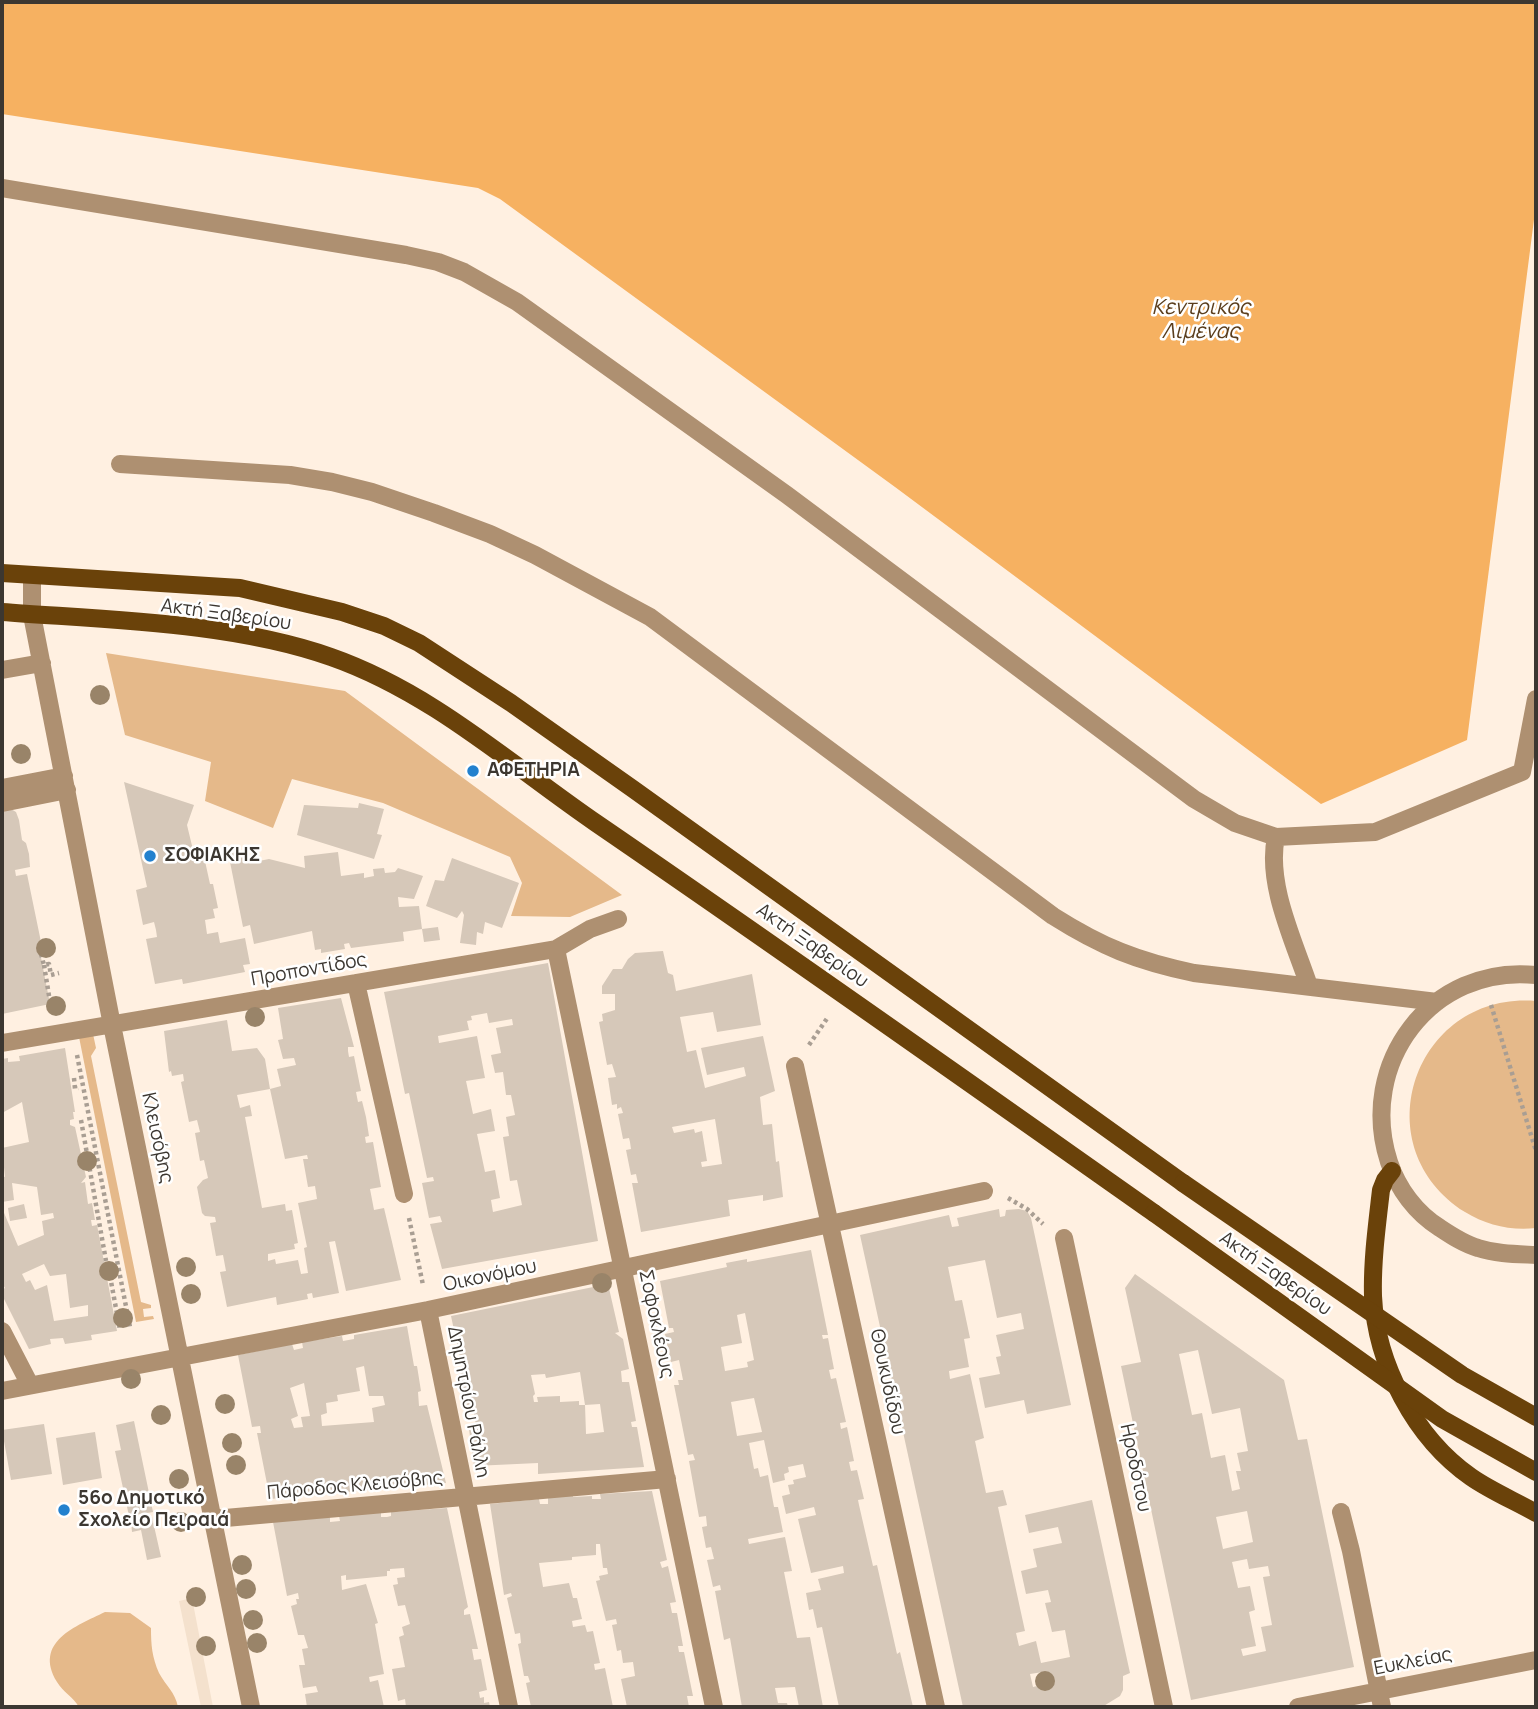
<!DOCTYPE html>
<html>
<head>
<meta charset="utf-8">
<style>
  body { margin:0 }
  #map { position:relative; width:1538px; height:1709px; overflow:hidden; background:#fff0e1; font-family:Manrope,sans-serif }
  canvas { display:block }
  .frame { position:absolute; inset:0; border:4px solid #3c3731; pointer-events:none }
</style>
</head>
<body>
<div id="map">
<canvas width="1538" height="1709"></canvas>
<div class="frame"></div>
</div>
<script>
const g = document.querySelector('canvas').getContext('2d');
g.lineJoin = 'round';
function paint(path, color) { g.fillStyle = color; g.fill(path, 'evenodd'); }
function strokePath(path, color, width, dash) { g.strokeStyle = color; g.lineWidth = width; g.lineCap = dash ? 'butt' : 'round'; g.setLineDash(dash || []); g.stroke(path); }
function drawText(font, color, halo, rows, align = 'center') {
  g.font = font + ' Manrope,sans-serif'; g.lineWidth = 5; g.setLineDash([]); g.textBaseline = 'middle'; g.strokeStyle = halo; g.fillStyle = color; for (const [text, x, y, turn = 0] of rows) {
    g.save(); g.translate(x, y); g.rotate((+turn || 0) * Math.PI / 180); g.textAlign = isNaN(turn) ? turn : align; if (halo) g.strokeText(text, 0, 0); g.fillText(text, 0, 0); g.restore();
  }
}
const built = new Path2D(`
  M192 1598 213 1707H201L179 1601Z`);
const green = new Path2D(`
  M106 653 345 691 622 895 570 917 511 916 522 883 510 857 383 803 292 779 273 828 205 801 211 762 125 735Z
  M1536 1001V1228C1511 1231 1486 1225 1465 1212 1361 1146 1415 991 1536 1001Z
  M93 1034 96 1048 91 1056 141 1302 151 1305V1308L143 1309 144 1317 153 1316 154 1319 136 1322 79 1037Z
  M105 1612 130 1613 151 1628C151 1645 152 1657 159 1673 166 1686 175 1692 178 1707H79C73 1697 63 1692 57 1682 33 1642 76 1626 105 1612Z`);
const water = new Path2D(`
  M2 2H1536V204L1467 740 1321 804 895 487 500 199 478 188 2 114Z`);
const building = new Path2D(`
  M124 782 194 805 187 825 194 854 203 852 210 884H213L218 908 213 909 215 918 205 920 207 934 218 932 220 943 245 938 250 964 243 965 245 972 183 984 182 979 155 984 146 939 157 937 156 930 154 922 143 925 136 890 147 887Z
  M359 803 384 809 377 834 382 835 374 859 297 835 304 805 358 808Z
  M11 809 16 812 19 820 22 840 26 843 29 854 30 867 15 870 16 876 27 874 41 942H38L50 1004 2 1014V810Z
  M228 852 246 854 249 863 269 859 305 868 304 856 338 852 341 876 364 873V878L374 876 373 869 384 868 385 873 395 872 398 868 423 876 414 899 398 897 399 907 419 906 422 929 403 932 404 941 351 948 349 943 344 944 345 949 321 953V949L315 950 312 931 254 944 250 925 243 927Z
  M452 858 519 883 502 928 485 922 483 934 477 932 476 945 460 943 464 915 462 911 457 918 426 906 435 880 444 881Z
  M438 927 440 940 424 942 422 929Z
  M663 951 668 973 673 975 676 991 752 974 761 1025 717 1032 713 1012 680 1017 687 1052 696 1050 705 1088 746 1076 744 1067 707 1075 701 1048 763 1036 775 1091 760 1097 763 1125 772 1124 776 1162 779 1161 783 1197 763 1201V1195L728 1200 730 1216 641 1232 632 1183H638L637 1179 636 1174 631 1175 626 1150 631 1149 630 1142 629 1138 623 1139 618 1114 623 1113 621 1107 617 1109V1104L612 1105 608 1078 616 1077 612 1064 607 1065 599 1022 603 1021 602 1014 615 1010V994H602V986L613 969H622L628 959 635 953ZM715 1119 722 1164 702 1167 701 1162 707 1161 702 1131 695 1133 694 1129 674 1133 672 1127Z
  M548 963 598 1241 442 1269 430 1224 442 1222 440 1216 429 1218 422 1183 434 1181 433 1177 427 1178 409 1093 405 1094 384 992ZM487 1013 489 1023 512 1019 513 1025 496 1028 501 1053 491 1055 495 1073 503 1072 506 1095H511L515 1115 506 1117 509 1136 503 1137 510 1181 517 1180 522 1205 493 1212 491 1200 500 1198 495 1170 485 1172 477 1134 495 1131 491 1109 473 1114 466 1081 485 1078 477 1036 439 1043 438 1036 469 1030 467 1021 472 1020 471 1016Z
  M341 998 354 1047H348V1051L349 1057 354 1056 361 1091 356 1092 358 1102 362 1101 366 1117 369 1136 365 1137 366 1143 373 1142 381 1187 370 1189 374 1210 384 1208 401 1280 346 1291 335 1241 329 1242 339 1293 313 1298 312 1293 307 1294 308 1299 277 1305 276 1297 227 1307 220 1272 226 1271 223 1255 216 1256 210 1223 216 1222 215 1217 205 1216 202 1213 197 1187 203 1180 208 1178 204 1160 200 1161 195 1133 200 1132 197 1120 189 1122 181 1082 184 1081 183 1074 172 1076 171 1071 169 1072 164 1031 227 1020 232 1051 257 1048 265 1059 270 1089 237 1095 240 1108 250 1105 252 1116 245 1117 262 1208 285 1204 286 1211 292 1210 298 1243 294 1244 295 1249 268 1254V1261L275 1259 276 1264 298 1260 301 1274 308 1273 304 1248 307 1247 298 1203 317 1199 315 1186 308 1187 303 1159H308L307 1155 285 1159 270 1089 281 1086 277 1069 296 1065 294 1058 283 1059 278 1040 283 1039 278 1008Z
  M65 1048 75 1112H73L74 1119 70 1120V1125L75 1127 86 1177 81 1183 85 1182 88 1204 92 1203 95 1220H91L92 1226 97 1225 117 1331 91 1335 92 1340 65 1344 63 1338 50 1339 51 1344 29 1349 2 1295V1290L5 1288 2 1283V1208L18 1246 44 1235 42 1221 54 1218 53 1213 41 1215 37 1187 12 1183 14 1200 2 1202V1176L5 1177 2 1148 29 1142 22 1102 2 1113V1059L8 1058V1062L20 1061 19 1056ZM44 1264 50 1276 66 1274 70 1308 88 1305V1316L54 1321 47 1285 35 1290 30 1280 26 1282 22 1274Z
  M24 1204 27 1218 10 1221 8 1208Z
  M999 1209 1000 1217 1005 1216 1006 1210 1019 1209 1027 1211 1031 1218 1071 1405 1027 1414 1024 1400 985 1408 979 1378 1000 1374 996 1357 1001 1356 996 1335 1024 1329 1021 1313 997 1318 985 1260 948 1267 955 1301 962 1300 970 1338 964 1339 969 1367 949 1371 950 1379 970 1374 984 1438 975 1441 986 1493 1003 1490 1007 1505 998 1507 1025 1631 1016 1633 1019 1646 1036 1641 1041 1663 1070 1657 1065 1630 1052 1632 1045 1603 1051 1602 1048 1590 1026 1594 1021 1571 1037 1567 1033 1549 1062 1543 1058 1527 1029 1533 1025 1515 1092 1500 1130 1673 1123 1676V1690L1120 1696 1102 1707H963L860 1235 949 1215 952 1227 959 1226 957 1218ZM1043 1672 1046 1684 1033 1687 1030 1674Z
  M811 1250 828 1335H822L823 1339 828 1338 834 1369 829 1370 831 1379 836 1378 846 1422 840 1423 841 1429 847 1427 854 1461 849 1462 851 1471 857 1470 864 1499 858 1500 859 1505 873 1566 877 1565 897 1654 900 1652 913 1707H839L822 1627 817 1628 813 1609 809 1610 806 1593 821 1590 818 1579 844 1573 843 1566 811 1573 798 1519 816 1515 814 1507 786 1514 782 1496 790 1494 788 1485 794 1484 793 1480 806 1477 803 1464 788 1467 789 1472 784 1474 785 1480 773 1483 764 1440 749 1443 754 1469 758 1468 760 1477 768 1475 774 1507H778L783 1532 748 1539 749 1544 785 1537 792 1571 784 1572 797 1638 810 1637 823 1707H799L795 1687 775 1688 778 1703H787L788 1707H742L730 1638 724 1640 715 1591 721 1590 720 1585 713 1587 707 1560 714 1559 711 1547 706 1548 702 1527 707 1526 706 1516 699 1517 689 1461 695 1460 693 1454 688 1455 674 1385H679L678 1380H683L679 1360 671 1362 665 1334 674 1332 673 1328H669L660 1281 727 1267 726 1263 747 1259V1262ZM745 1313 754 1360 747 1362 748 1367 725 1371 721 1347 742 1343 737 1315ZM754 1398 762 1432 737 1436 731 1402Z
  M1135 1274 1284 1380 1298 1440 1307 1439 1354 1667 1191 1700 1121 1366 1141 1362 1125 1288ZM1198 1350 1212 1414 1240 1408 1248 1451 1237 1453 1241 1471H1236L1240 1489 1232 1491 1225 1455 1211 1458 1202 1413 1192 1415 1179 1354ZM1247 1511 1253 1542 1223 1549 1216 1517ZM1247 1559 1249 1569 1268 1566 1270 1576 1263 1577 1272 1625 1261 1627 1266 1651 1243 1656 1241 1649 1256 1646 1249 1612 1255 1610 1250 1586 1238 1588 1232 1562Z
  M608 1284 619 1332 615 1333 623 1339 629 1369 621 1371 622 1382H629L636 1421 631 1422 632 1427H637L644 1467 538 1474V1463L474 1466 469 1429 476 1428 475 1418 473 1409 465 1410 460 1370 466 1369 464 1362 461 1363 451 1316ZM580 1372 585 1405 600 1404 604 1432 586 1434 585 1405H579V1401L560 1402V1396L537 1397 538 1402H534L533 1396 535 1394 531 1375 545 1374 546 1378Z
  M407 1326 414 1366H417L421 1391 418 1392 419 1406 427 1405 446 1483 270 1499 257 1433H261L260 1426 252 1427 238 1355 292 1344 294 1350 303 1348 302 1342 342 1336 343 1341 354 1339V1335ZM364 1366 369 1396H383L385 1405 372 1408 374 1422 322 1426 321 1415 327 1413 326 1403 338 1401 337 1395 360 1391 356 1368ZM304 1383 310 1416 301 1417 303 1427 294 1428 291 1419 298 1416 290 1388Z
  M134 1421 153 1512 129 1516 115 1451 121 1450 116 1425Z
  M44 1424 52 1474 11 1480 2 1430Z
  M95 1432 102 1478 63 1485 56 1438Z
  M652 1491 667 1560 660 1562 662 1568 668 1566 676 1602 670 1603 672 1613H677L683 1646H678L679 1652H684L693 1696H687L689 1707H627L621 1679 635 1676 633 1662 623 1663 621 1650 617 1651 612 1625 617 1624 616 1619 606 1621 596 1581 600 1580 599 1576 608 1574 607 1568H603L600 1544H596V1555L572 1557V1560L539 1563 543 1587 569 1583 573 1598H577L582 1619 572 1621 573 1627 585 1625 587 1632 593 1631 600 1663 594 1664 595 1670 605 1668 613 1707H531L526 1683 530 1682 528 1676H524L518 1644 521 1643 520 1633 515 1634 507 1598 512 1596 511 1593 504 1595 490 1504 539 1499 540 1504H548V1497L573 1494V1497L592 1496V1499H601L600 1494Z
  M447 1508 468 1607 464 1610V1615L470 1614 478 1649H472L474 1660 481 1659 487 1690 479 1692 480 1698 484 1697V1703L489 1702 490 1707H406L405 1699 398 1701 392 1669 405 1667 399 1637 404 1635 402 1627 410 1624 405 1605 398 1606 393 1585 398 1584 397 1578 405 1577 404 1568 390 1569V1571H387V1576L346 1580V1575L341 1576 342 1590 366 1584 378 1623 375 1624 384 1674 369 1677 370 1682 378 1680 384 1707H307L305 1694 318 1692 316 1686 303 1688 299 1665H305L302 1649 308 1648 304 1635H298L291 1606 297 1604 296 1599H299L298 1593 287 1596 273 1522 330 1516V1522L340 1521 339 1516 381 1512V1517H387L391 1516V1512Z
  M152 1517 161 1557 147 1560 141 1530 132 1532 131 1521Z`);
const path = new Path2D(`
  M39 947 44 965 49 964 51 975 59 973
  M44 965 51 1008
  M1491 1005 1536 1151
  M809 1045 828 1017
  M77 1055 130 1327
  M74 1078 75 1089 78 1088
  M81 1120 106 1261
  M1008 1198 1027 1209 1043 1224
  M409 1218 423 1285
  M105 1267 111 1266
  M110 1276 120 1330`);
const minor = new Path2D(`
  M2 188 406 255 438 262 464 272 517 302 787 495 1194 799 1235 823 1276 837 1375 832 1522 772 1536 699
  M120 464 290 475 332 482 372 492 434 513 490 534 535 555 650 617 1053 916C1102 947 1137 961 1194 973L1437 1002
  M32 576V615L112 1025 251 1707
  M2 670 42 663
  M2 788 64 776
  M2 803 67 790
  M1276 837C1266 884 1294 941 1309 986
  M556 949 714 1707
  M1536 975C1431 964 1357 1064 1389 1162 1398 1189 1416 1213 1440 1228 1452 1236 1464 1244 1478 1248 1497 1254 1516 1254 1536 1255
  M356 983 404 1194
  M2 1043 556 949 590 929 618 919
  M795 1066 936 1707
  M1064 1238 1164 1707
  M428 1310 509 1707
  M2 1331 30 1385
  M2 1391 428 1310 984 1191
  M1341 1512 1351 1551 1382 1707
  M214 1519 667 1479
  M1298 1707 1536 1660`);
const major = new Path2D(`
  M2 573 240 588 342 612 384 626 419 643 511 703 633 789 1183 1183
  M2 612C107 620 232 622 331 657 431 692 510 764 596 823 783 951 968 1082 1154 1213
  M1392 1171 1385 1180 1381 1190C1377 1225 1372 1261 1373 1296 1376 1364 1415 1438 1471 1477 1491 1491 1515 1501 1536 1513`);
const majorBridge = new Path2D(`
  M1183 1183 1462 1375 1536 1417
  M1154 1213 1442 1419 1536 1472`);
const trees = [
  [100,695],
  [21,754],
  [46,948],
  [56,1006],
  [255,1017],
  [87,1161],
  [186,1267],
  [109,1271],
  [602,1283],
  [191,1294],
  [123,1318],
  [131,1379],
  [225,1404],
  [161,1415],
  [232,1443],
  [236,1465],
  [179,1479],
  [181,1522],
  [242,1565],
  [246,1589],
  [196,1597],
  [253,1620],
  [257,1643],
  [206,1646],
  [1045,1681]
];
const markers = [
  [473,771,7,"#2381ce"],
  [150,856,7,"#2381ce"],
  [64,1510,7,"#2381ce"]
];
const streetNames = [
  ["Ακτή Ξαβερίου",226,615,8],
  ["Ακτή Ξαβερίου",812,946,35],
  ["Προποντίδος",309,970,-10],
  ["Κλεισόβης",157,1138,78],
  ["Ακτή Ξαβερίου",1275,1274,35],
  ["Οικονόμου",490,1276,-12],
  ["Σοφοκλέους",656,1324,78],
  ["Θουκυδίδου",887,1382,78],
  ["Δημητρίου Ράλλη",468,1402,79],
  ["Ηροδότου",1135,1468,78],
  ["Πάροδος Κλεισόβης",355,1486,-5],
  ["Ευκλείας",1413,1662,-11]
];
const poiNames = [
  ["ΑΦΕΤΗΡΙΑ",487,771],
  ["ΣΟΦΙΑΚΗΣ",164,856],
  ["56ο Δημοτικό",78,1499],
  ["Σχολείο Πειραιά",78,1521]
];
const waterNames = [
  ["Κεντρικός",1201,308],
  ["Λιμένας",1201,332]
];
paint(built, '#f4e1cd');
paint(green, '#e5b98a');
paint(water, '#f6b161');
paint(building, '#d6c8b9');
strokePath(path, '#a99e93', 4.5, [3.5, 3.5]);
strokePath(minor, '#ae9071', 18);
strokePath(major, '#6a420a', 18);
strokePath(majorBridge, '#6a420a', 18);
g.fillStyle = '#998469';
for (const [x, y] of trees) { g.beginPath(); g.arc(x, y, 10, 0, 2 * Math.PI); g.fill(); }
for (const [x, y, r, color] of markers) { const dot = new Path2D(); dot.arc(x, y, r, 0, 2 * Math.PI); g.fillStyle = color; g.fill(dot); strokePath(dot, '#fff', 2.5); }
drawText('19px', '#3c3731', '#fff', streetNames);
drawText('bold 19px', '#3c3731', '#fff', poiNames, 'left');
drawText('italic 21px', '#5b3e1d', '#fff', waterNames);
</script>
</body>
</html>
